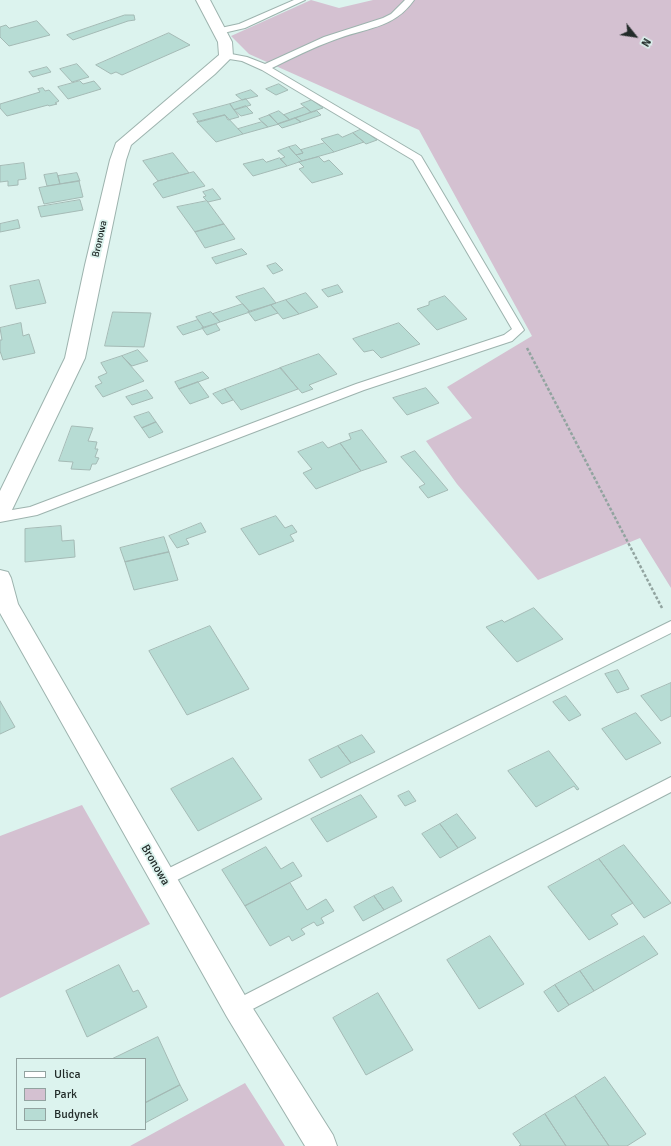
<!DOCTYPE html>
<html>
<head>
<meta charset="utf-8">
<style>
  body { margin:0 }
  #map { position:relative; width:671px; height:1146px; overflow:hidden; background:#dcf3ee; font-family:Signika,sans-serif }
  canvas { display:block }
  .legend { position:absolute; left:16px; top:1058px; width:130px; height:72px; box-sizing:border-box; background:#dcf3ee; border:1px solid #92a3a0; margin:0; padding:5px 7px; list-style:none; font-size:12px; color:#232c2a }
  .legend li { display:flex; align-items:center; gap:8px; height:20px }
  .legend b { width:20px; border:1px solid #92a3a0 }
  .north { position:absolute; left:615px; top:16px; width:40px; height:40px; -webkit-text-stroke:3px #dcf3ee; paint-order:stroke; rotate:120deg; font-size:11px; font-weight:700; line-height:16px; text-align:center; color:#232c2a }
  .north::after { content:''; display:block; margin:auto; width:14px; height:18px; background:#232c2a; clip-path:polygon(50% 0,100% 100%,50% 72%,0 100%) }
</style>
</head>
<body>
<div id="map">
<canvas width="671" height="1146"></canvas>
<ul class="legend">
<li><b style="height:5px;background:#fff"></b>Ulica</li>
<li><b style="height:11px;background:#d4c1d1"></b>Park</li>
<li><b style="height:11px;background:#b7dcd4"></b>Budynek</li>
</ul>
<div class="north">N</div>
</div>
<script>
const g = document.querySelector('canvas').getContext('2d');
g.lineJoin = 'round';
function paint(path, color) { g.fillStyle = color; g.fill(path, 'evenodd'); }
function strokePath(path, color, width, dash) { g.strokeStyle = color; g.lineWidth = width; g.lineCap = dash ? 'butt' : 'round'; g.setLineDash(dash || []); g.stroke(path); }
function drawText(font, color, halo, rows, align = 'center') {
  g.font = font + ' Signika,sans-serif'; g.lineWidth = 3.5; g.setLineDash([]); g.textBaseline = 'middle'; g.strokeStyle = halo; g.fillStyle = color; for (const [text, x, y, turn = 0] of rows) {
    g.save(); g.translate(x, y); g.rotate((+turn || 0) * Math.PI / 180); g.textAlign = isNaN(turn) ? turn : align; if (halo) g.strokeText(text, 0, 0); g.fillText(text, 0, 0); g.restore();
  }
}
const green = new Path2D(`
  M311 0 339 8 373 0H671V588L640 538 538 580 457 484 426 441 472 418 447 387 532 336 419 130 249 54 231 36Z
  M82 805 150 924 0 998V836Z
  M245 1083 285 1146H130Z`);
const building = new Path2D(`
  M125 15H134L135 20 128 21 73 40 67 35Z
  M37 21 50 35 9 46 0 37V27L6 25 9 28Z
  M169 33 190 45 122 75 116 72 111 74 96 65Z
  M77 64 89 77 72 82 60 69Z
  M47 67 51 72 33 77 29 72Z
  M80 81 83 84 94 81 101 89 68 99 58 87Z
  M279 84 288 90 276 95 266 89Z
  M43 88 45 91 49 90 59 101 55 103 57 104 49 106 48 105 7 116 0 108V104L40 92 38 89Z
  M251 90 258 96 242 100 236 95Z
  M246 99 251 105 234 110 230 104Z
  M312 100 323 108 311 112 301 104Z
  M230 104 239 117 228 120 225 115 199 122 193 114Z
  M246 106 253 113 241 116 234 110Z
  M305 107 311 112 290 120 284 115Z
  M279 111 284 115 290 120 278 124 269 115Z
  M317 111 321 115 301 122 295 118Z
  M225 115 243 134 216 142 197 122Z
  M270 115 278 124H279L268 127 259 119Z
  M295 118 301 122 282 128 278 124Z
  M262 122 268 127 243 134 238 129Z
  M362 129 377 140 366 144 353 133Z
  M353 133 364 142 334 152 321 139 338 134 342 137Z
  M325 143 334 152 302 161 296 155 303 153 301 150Z
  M296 145 301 150 303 153 296 155 289 147Z
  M289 147 296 155 302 161 287 166 280 159 285 157 278 151Z
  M173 153 189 173 158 181 143 161Z
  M319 157 324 162 329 160 343 174 312 183 299 169 304 167 299 162Z
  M280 158 287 166 253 176 243 164 263 159 266 162Z
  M24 163 26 179 18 180V185L8 186V181L0 182V166Z
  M194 172 205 186 163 198 153 184 158 181Z
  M57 173 60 184 47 186 44 175Z
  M77 173 80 181 60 184 58 176Z
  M79 181 83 197 44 204 39 188Z
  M213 189 221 199 208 202 203 197 206 196 203 192Z
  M80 200 83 210 41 217 38 207Z
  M207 201 224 224 195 232 177 207Z
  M18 220 20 228 0 232V224Z
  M224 224 235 239 205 248 195 232Z
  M242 249 247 254 216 264 212 258Z
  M276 263 283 270 273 274 267 266Z
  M39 280 46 303 16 309 10 286Z
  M338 285 343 292 328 297 322 290Z
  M264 288 276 303 250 312 236 297Z
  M306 293 318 307 299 314 286 300Z
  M445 296 467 319 437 330 417 309 429 305V302Z
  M286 300 299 314 283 319 271 305Z
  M243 304 250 312 220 322 213 314Z
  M271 305 278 313 255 321 248 312Z
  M113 312 151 313 144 347 105 346Z
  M211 312 220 322 204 328 196 317Z
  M198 320 204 328 183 335 177 327Z
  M21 323 23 336 29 334 35 353 3 360 0 351V340H2L0 328Z
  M399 323 420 344 381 358 373 350 364 352 353 339Z
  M216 324 220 330 207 335 202 328Z
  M138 350 148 361 132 366 122 356Z
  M319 354 337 374 309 385 313 389 302 393 280 368Z
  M122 356 144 381 103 397 95 386 102 383 98 377 107 373 101 363Z
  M281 368 298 389 241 410 225 389Z
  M203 372 209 378 179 389 175 382Z
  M198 382 209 397 190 404 179 389Z
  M426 388 439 403 407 415 393 398Z
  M225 389 233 400 222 404 213 394Z
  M147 390 153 398 132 405 126 397Z
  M149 412 156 422 142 428 134 417Z
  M156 422 163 432 149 438 142 428Z
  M72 426 93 428 88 441 97 442 95 449H98L95 457 99 458 96 464H92L90 470 71 469 73 462 59 461Z
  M362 430 387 462 361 471 340 443 351 439 349 434Z
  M323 442 328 448 340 443 361 471 316 489 303 473 312 469 298 452Z
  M415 451 448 490 428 498 419 487 425 484 401 457Z
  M276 516 285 528 292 525 297 532 290 535 294 541 259 555 241 529Z
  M201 523 206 532 186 539 189 544 177 548 169 536Z
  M61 526 62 541 74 540 75 557 25 562V529Z
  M164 537 169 552 125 562 120 548Z
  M169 552 178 580 134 590 125 562Z
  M534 608 563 639 517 662 486 627 502 620 504 622Z
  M210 626 249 689 187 715 149 651Z
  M618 670 629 689 617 693 605 674Z
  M671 683V716L661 721 641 696Z
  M566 696 581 715 569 721 553 702Z
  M0 701 15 727 0 734Z
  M636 713 661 743 626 760 602 729Z
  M362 735 375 752 351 763 338 746Z
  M338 746 351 763 321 778 309 760Z
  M549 751 579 789 577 790 574 786 536 807 508 771Z
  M233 758 262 799 198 831 171 789Z
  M409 791 416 801 405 806 398 796Z
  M361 795 377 817 327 842 311 819Z
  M457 814 476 838 458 848 440 824Z
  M440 824 458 848 440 858 422 834Z
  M624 845 671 903 644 918 599 859Z
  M266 847 281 869 293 862 302 876 245 906 222 870Z
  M599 859 633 903 611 915 618 924 589 940 548 887Z
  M290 883 307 910 326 899 334 911 321 918 324 923 317 926 314 922 301 929 305 934 292 941 289 936 270 946 245 906Z
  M393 887 402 901 384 910 374 896Z
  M374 896 384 910 363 921 354 907Z
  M490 936 524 984 479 1009 447 960Z
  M644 936 658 954 594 991 580 971Z
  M119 965 133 992 138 990 147 1007 87 1037 66 991Z
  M580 971 594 991 569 1005 555 985Z
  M555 985 569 1005 558 1012 544 992Z
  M378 993 413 1050 366 1075 333 1018Z
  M158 1037 180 1085 145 1103V1059H112Z
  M605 1077 646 1134 627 1146H609L575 1096Z
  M180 1085 188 1100 145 1123V1103Z
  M575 1096 609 1146H566L545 1114Z
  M545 1114 566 1146H519L521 1145 513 1134Z`);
const path = new Path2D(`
  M527 348 662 608`);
const service = new Path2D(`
  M294 0H305L245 28 219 34 214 31 216 29 239 24Z
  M405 0H414C394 29 364 28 334 40 312 48 292 58 272 68L421 156 524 330 512 341 364 390 37 515 0 522V512L30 507 356 384 504 335 512 329 413 160 262 70 242 61 223 58 221 56 226 53 247 57 265 64 324 37 383 18 391 14Z
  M671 621V633L169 884 163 886 157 884 155 879 157 874Z
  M671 777V792L243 1014 237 1016 231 1014 228 1008 231 1002Z`);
const minor = new Path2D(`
  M196 0H210L232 42 233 56 215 74 131 145 126 160 85 358 11 512 7 517 0 520V491L65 358 85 265 110 160 116 143 219 55 218 42Z
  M0 570 8 572 11 578 18 604 247 999 333 1135 337 1146H305L227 1017 0 613Z`);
const farStreetnames = [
  ["Bronowa",100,239,-77]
];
const streetNames = [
  ["Bronowa",155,865,60]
];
paint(green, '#d4c1d1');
paint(building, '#b7dcd4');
strokePath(building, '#a4bab5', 1);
strokePath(service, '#9db3ae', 2);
strokePath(minor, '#9db3ae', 2);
strokePath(path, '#92a4a0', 2.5, [3, 2]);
paint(service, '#fff');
paint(minor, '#fff');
drawText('10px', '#232c2a', '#dcf3ee', farStreetnames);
drawText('12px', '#232c2a', '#dcf3ee', streetNames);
</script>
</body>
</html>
